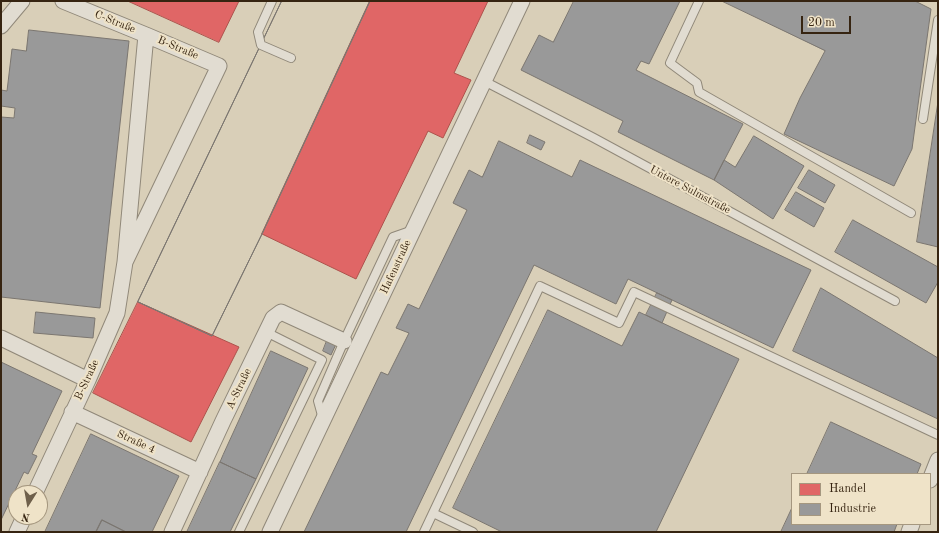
<!DOCTYPE html>
<html>
<head>
<meta charset="utf-8">
<style>
  body { margin:0 }
  #map { position:relative; width:939px; height:533px; overflow:hidden; background:#d9cfb8; font-family:"Old Standard TT",serif }
  canvas { display:block }
  .frame { position:absolute; inset:0; border:2px solid #362411; pointer-events:none }
  .legend { position:absolute; left:791px; top:473px; width:140px; height:52px; box-sizing:border-box; background:#efe3c8; border:1px solid #a5977f; margin:0; padding:5px 7px; list-style:none; font-size:12px; color:#362411 }
  .legend li { display:flex; align-items:center; gap:8px; height:20px }
  .legend b { width:20px; border:1px solid #a5977f }
  .north { position:absolute; left:8px; top:485px; width:40px; height:40px; box-sizing:border-box; background:#efe3c8; border:1px solid #a5977f; border-radius:50%; rotate:191deg; font-size:11px; font-weight:700; line-height:16px; text-align:center; color:#362411 }
  .north::after { content:''; display:block; margin:auto; width:14px; height:18px; background:#6f604b; clip-path:polygon(50% 0,100% 100%,50% 72%,0 100%) }
  .scale { position:absolute; left:801px; top:16px; width:50px; height:18px; box-sizing:border-box; border:2px solid #362411; border-top:0; padding-left:5px; font-size:12px; line-height:14px; white-space:nowrap; color:#362411; -webkit-text-stroke:3px #efe3c8; paint-order:stroke }
</style>
</head>
<body>
<div id="map">
<canvas width="939" height="533"></canvas>
<div class="frame"></div>
<ul class="legend">
<li><b style="height:11px;background:#e06666"></b>Handel</li>
<li><b style="height:11px;background:#999"></b>Industrie</li>
</ul>
<div class="north">N</div>
<div class="scale">20 m</div>
</div>
<script>
const g = document.querySelector('canvas').getContext('2d');
g.lineJoin = 'round';
function paint(path, color) { g.fillStyle = color; g.fill(path, 'evenodd'); }
function strokePath(path, color, width, dash) { g.strokeStyle = color; g.lineWidth = width; g.lineCap = dash ? 'butt' : 'round'; g.setLineDash(dash || []); g.stroke(path); }
function drawText(font, color, halo, rows, align = 'center') {
  g.font = font + ' "Old Standard TT",serif'; g.lineWidth = 4; g.setLineDash([]); g.textBaseline = 'middle'; g.strokeStyle = halo; g.fillStyle = color; for (const [text, x, y, turn = 0] of rows) {
    g.save(); g.translate(x, y); g.rotate((+turn || 0) * Math.PI / 180); g.textAlign = isNaN(turn) ? turn : align; if (halo) g.strokeText(text, 0, 0); g.fillText(text, 0, 0); g.restore();
  }
}
const shops = new Path2D(`
  M128 1H239L219 42Z
  M370 1H488L454 73 471 80 443 138 428 131 356 279 262 234Z
  M138 302 239 347 191 442 93 393Z`);
const industry = new Path2D(`
  M282 1H370L262 234 212 336 138 302Z
  M282 1H370L262 234 212 336 138 302Z
  M574 1H680L649 64 641 61 636 70 743 124 714 180 618 132 623 121 521 70 539 35 553 42Z
  M722 1H915L931 9 912 149 894 186 784 134 800 98 825 51Z
  M29 30 129 41 100 308 1 297V117L14 118 15 108 1 106V90L7 91 12 49 26 51Z
  M938 102V247L917 242Z
  M530 135 545 142 541 150 527 143Z
  M754 136 804 166 773 219 714 180 724 160 735 167Z
  M499 141 572 177 580 160 811 270 773 348 628 279 616 304 534 265 406 532H304L381 372 388 375 409 333 396 328 408 304 419 309 467 210 453 203 469 170 482 177Z
  M809 170 835 185 825 203 798 188Z
  M796 192 824 208 814 227 785 210Z
  M853 220 938 267V282L926 303 835 252Z
  M821 288 938 358V419L793 351Z
  M657 293 672 300 662 323 646 315Z
  M548 310 622 346 639 312 739 359 656 532H502L453 508Z
  M36 312 95 318 93 338 34 333Z
  M328 338 337 342 331 355 323 351Z
  M271 351 308 368 256 479 220 462 223 455Z
  M1 362 62 391 32 454 37 456 28 474 24 472 1 520Z
  M831 422 921 464 917 474H807Z
  M91 434 179 476 152 532H126L102 520 96 532H45Z
  M220 462 256 479 230 532H187Z
  M792 508V524H897L894 532H781Z
  M102 520 126 532H96Z`);
const lane = new Path2D(`
  M272 1 258 32 261 45 291 58
  M699 1 670 63 697 83 699 92 911 213
  M484 81 594 138 895 301
  M923 119 938 20
  M323 419 318 401 344 341 393 237 413 230
  M433 513 473 532
  M239 532 322 360 266 332
  M424 532 540 286 619 323 634 292 938 435`);
const street = new Path2D(`
  M63 1 146 35
  M1 26 22 1
  M1 338 88 380
  M72 412 200 472
  M930 480 938 460
  M35 493 88 380 117 313 125 262 219 66 146 35 125 262
  M17 532 24 517
  M172 532 223 421 273 318 281 312 344 341
  M270 532 522 1
  M909 532 912 524`);
const streetNames = [
  ["C-Straße",115,22,22],
  ["B-Straße",178,48,23],
  ["Untere Sulmstraße",690,190,28],
  ["Hafenstraße",396,267,-65],
  ["B-Straße",87,380,-65],
  ["A-Straße",239,389,-64],
  ["Straße 4",136,442,25]
];
paint(shops, '#e06666');
strokePath(shops, '#ad524c', 1);
paint(industry, '#999');
strokePath(industry, '#7b7670', 1);
strokePath(lane, '#908879', 10);
strokePath(street, '#908879', 17);
strokePath(lane, '#e1dcd1', 8);
strokePath(street, '#e1dcd1', 15);
drawText('11px', '#362411', '#efe3c8', streetNames);
</script>
</body>
</html>
